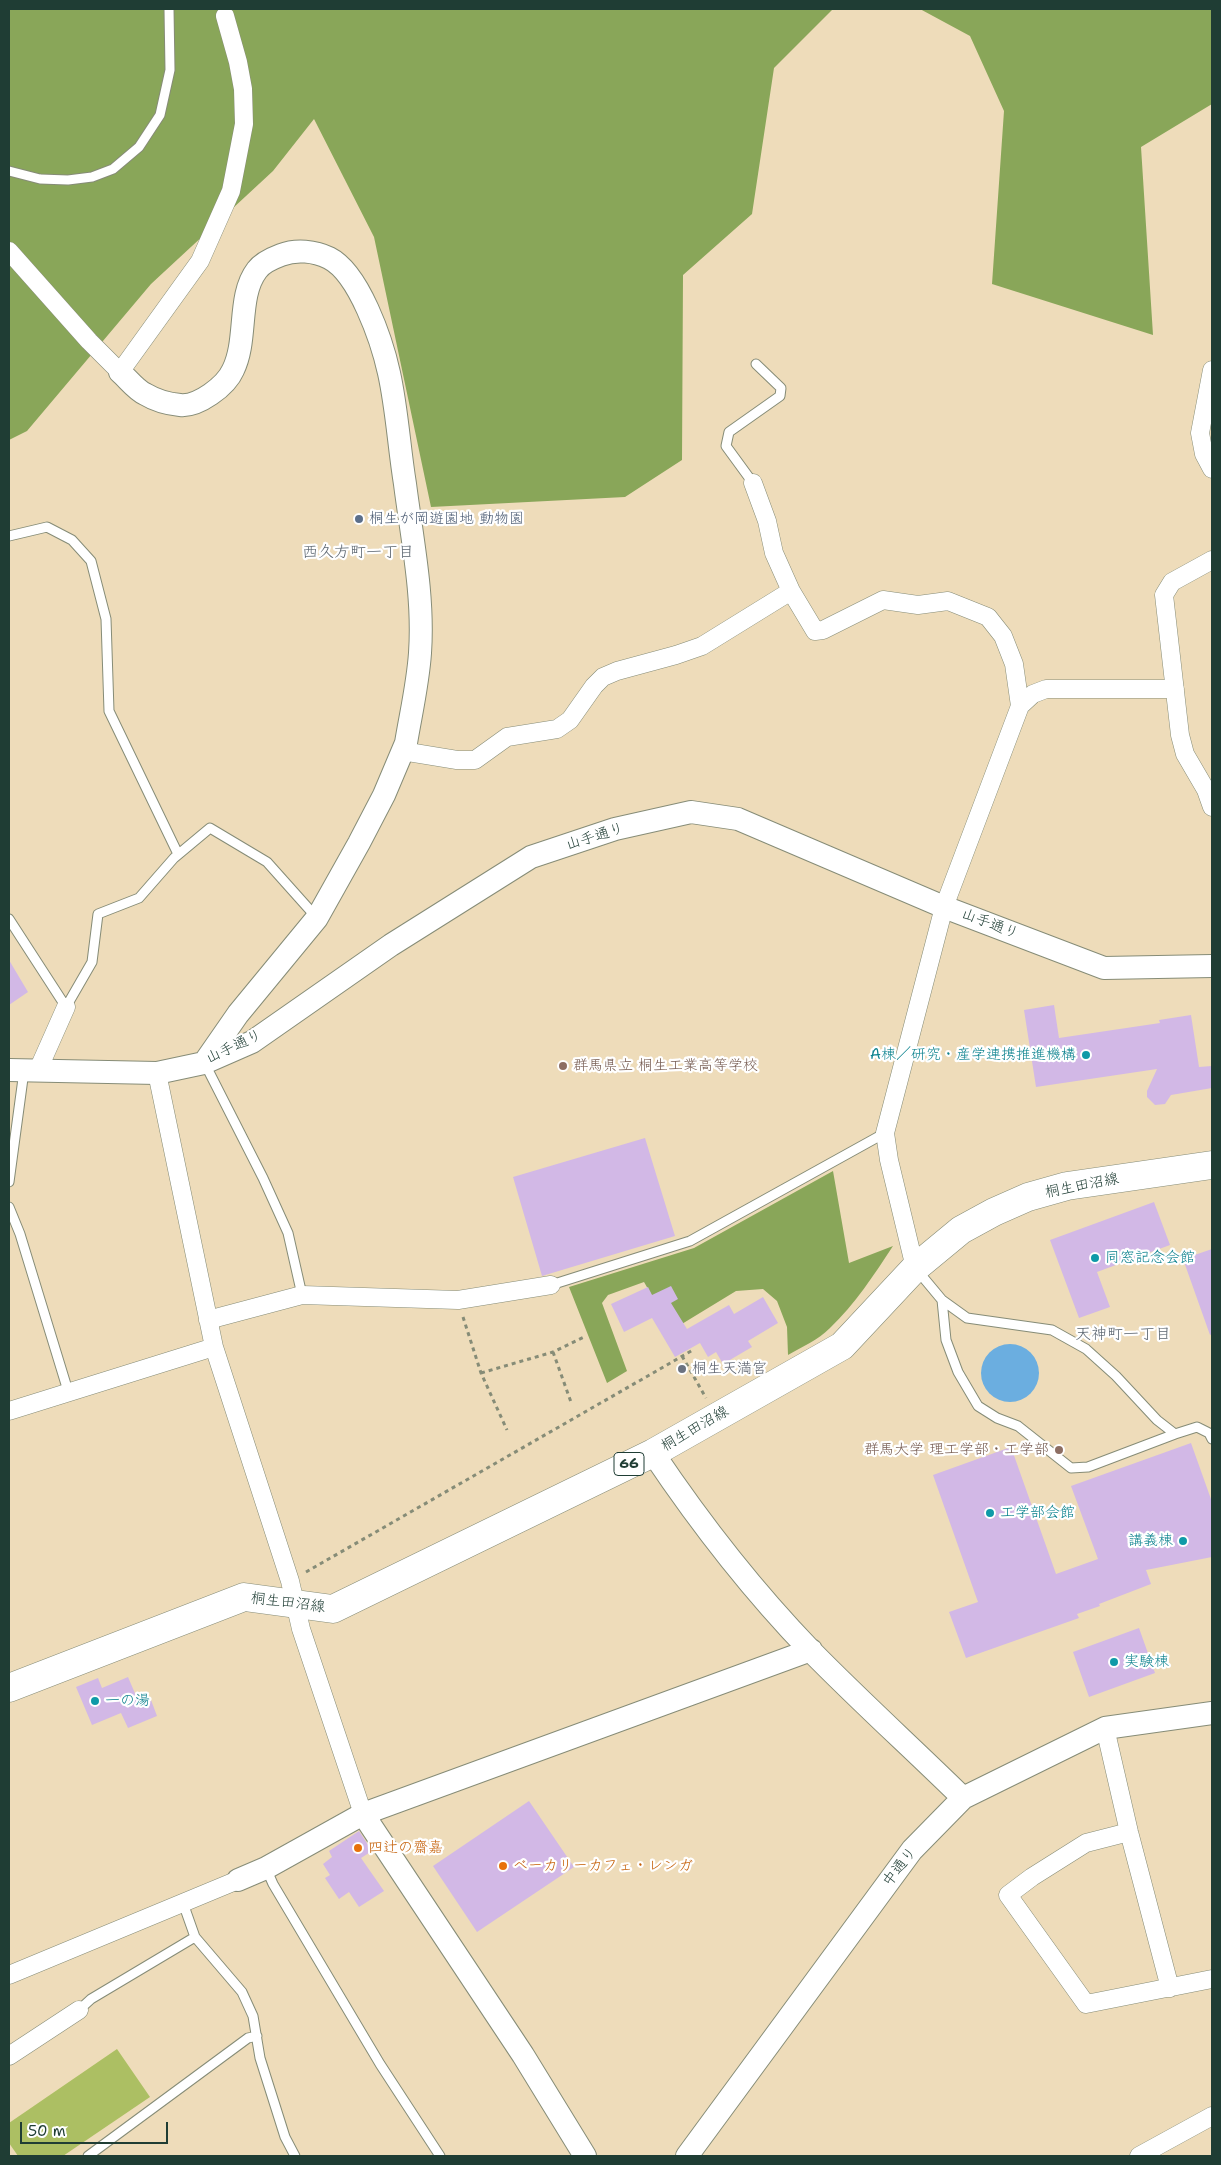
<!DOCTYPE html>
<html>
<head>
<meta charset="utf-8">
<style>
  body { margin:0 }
  #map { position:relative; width:1221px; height:2165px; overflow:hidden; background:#eedcba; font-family:"Shantell Sans",sans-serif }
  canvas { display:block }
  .frame { position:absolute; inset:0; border:10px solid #1f3d34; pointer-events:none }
  .scale { position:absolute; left:20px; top:2122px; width:148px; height:22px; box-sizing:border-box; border:2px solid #1f3d34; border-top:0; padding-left:6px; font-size:15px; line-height:18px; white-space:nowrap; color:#1f3d34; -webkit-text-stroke:4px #fff; paint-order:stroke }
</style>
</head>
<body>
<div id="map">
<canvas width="1221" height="2165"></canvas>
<div class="frame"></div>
<div class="scale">50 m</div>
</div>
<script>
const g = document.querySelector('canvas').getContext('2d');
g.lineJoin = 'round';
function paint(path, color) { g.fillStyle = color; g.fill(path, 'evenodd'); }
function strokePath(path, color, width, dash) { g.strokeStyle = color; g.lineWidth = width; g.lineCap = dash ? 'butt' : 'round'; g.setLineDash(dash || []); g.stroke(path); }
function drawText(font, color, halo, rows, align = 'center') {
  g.font = font + ' "Shantell Sans","Klee One",sans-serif'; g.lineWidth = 4.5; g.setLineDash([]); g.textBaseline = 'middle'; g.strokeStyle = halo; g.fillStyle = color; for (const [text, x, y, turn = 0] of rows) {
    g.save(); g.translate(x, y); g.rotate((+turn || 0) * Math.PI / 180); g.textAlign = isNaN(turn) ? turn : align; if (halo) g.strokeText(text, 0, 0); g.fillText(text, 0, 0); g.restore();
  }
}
const green = new Path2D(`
  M117 2049 150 2097 63 2156H18L9 2143V2123Z`);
const forest = new Path2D(`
  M9 9H850L832 10 774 68 752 214 683 275 682 460 625 497 431 507 374 237 314 119 273 171 151 284 27 431 9 440Z
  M920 9H1212V104L1141 147 1153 335 992 284 1004 111 970 36Z
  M833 1171 849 1263 893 1246C874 1275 855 1304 830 1328 818 1340 802 1347 788 1355L787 1327 777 1301 763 1289 736 1291 672 1330 644 1282 608 1295 602 1303 627 1371 607 1383 569 1287 694 1248Z`);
const water = new Path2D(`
  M981 1373a29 29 0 1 1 58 0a29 29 0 1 1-58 0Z`);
const building = new Path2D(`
  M9 960 28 992 9 1005Z
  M1054 1005 1059 1038 1160 1023 1159 1020 1191 1015 1199 1067 1212 1066V1088L1171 1095 1165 1104 1155 1105 1147 1097V1091L1157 1069 1036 1087 1024 1010Z
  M645 1138 675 1236 542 1276 513 1177Z
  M1154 1202 1170 1245 1097 1272 1110 1307 1079 1318 1050 1240Z
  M1212 1249V1334L1210 1335 1183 1259Z
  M671 1286 678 1299 671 1303 687 1329 729 1305 734 1314 763 1297 778 1323 748 1341 752 1347 723 1364 716 1352 708 1357 700 1343 675 1357 652 1318 624 1332 611 1304 648 1287 652 1295Z
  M1191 1443 1212 1502V1557L1146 1570 1151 1584 1099 1604 1100 1606 1077 1614 1079 1618 966 1658 949 1612 978 1602 933 1475 1011 1447 1056 1574 1098 1559 1071 1486Z
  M1139 1628 1155 1673 1089 1697 1073 1652Z
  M128 1677 140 1705 151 1700 157 1716 128 1728 121 1713 92 1725 76 1687 98 1678 102 1688Z
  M529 1801 574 1867 477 1932 433 1866Z
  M359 1831 372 1851 361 1858 384 1891 359 1907 349 1892 339 1899 325 1878 330 1875 323 1864 332 1857 329 1851Z`);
const path = new Path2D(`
  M463 1317 481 1373 507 1430
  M553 1352 571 1402
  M682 1356 706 1398
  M481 1373 553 1352 584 1337
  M306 1572 693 1350`);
const service = new Path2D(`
  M9 171 40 179 68 180 92 177 113 169 139 147 160 115 170 70 169 9
  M753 483 726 446 729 432 780 396 781 388 756 364
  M9 536 47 527 72 540 91 561 106 619 109 711 178 854
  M9 919 66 1007 92 962 98 914 139 898 174 858 210 828 267 862 317 918
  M205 1064 263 1178 288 1233 302 1295
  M9 1182 24 1071
  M9 1207 20 1234 68 1391
  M917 1270 942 1300 967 1318 1052 1330 1086 1349 1116 1376 1157 1420 1175 1434 1197 1427 1209 1433 1212 1439
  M551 1285 690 1241 885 1133
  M942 1300 946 1340 958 1372 978 1406 997 1418 1018 1426 1071 1468 1088 1467 1175 1434
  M266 1868 273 1884 380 2064 440 2156
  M183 1903 195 1937 242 1992 253 2016 260 2058 273 2099 285 2137 295 2156
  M79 2010 91 1999 195 1937
  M88 2156 248 2038 257 2036`);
const minor = new Path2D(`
  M9 251 89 341 120 372 200 261 231 191 244 124 243 89 238 62 225 16
  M1212 370 1200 433 1204 454 1212 469
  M753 483 767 521 774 553 791 591 815 631 823 630 883 600 918 605 948 601 988 617 1003 636 1014 664 1020 706
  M1212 560 1172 582 1164 595 1180 735 1185 754 1206 790 1212 807
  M402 751 457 760H475L507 737 557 729 570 720 594 686 603 677 617 671 676 655 702 646 791 591
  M38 1070 66 1007
  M157 1073 214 1347 290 1581 301 1629 363 1814
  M915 1268 889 1160 885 1133 944 907 1020 706 1033 694 1046 689H1175
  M208 1320 302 1295 458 1300 551 1285
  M9 1411 214 1347
  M1105 1728 1129 1832 1170 1988
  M1129 1832 1086 1843 1032 1877 1008 1895 1086 2004 1212 1979
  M9 1975 238 1880
  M9 2056 79 2010
  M1139 2156 1212 2116`);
const tertiary = new Path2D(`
  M120 372C128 379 136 390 145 394 155 400 169 404 180 405 198 407 226 386 233 370 248 340 237 296 257 270 262 263 273 258 281 255 296 249 315 251 329 258 359 273 382 341 389 373 397 409 399 447 405 484 412 539 424 596 420 653 418 683 411 713 406 743L384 795 359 843 317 918 238 1014 204 1063
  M9 1070 157 1073 204 1063 252 1042 391 945 531 857 615 829 691 812 738 819 944 907 1104 968 1212 966
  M653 1453C700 1523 752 1590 811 1651 860 1701 913 1749 963 1798
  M363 1814 523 2055 585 2156
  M238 1880 266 1868 363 1814 811 1650
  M687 2156 912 1850 963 1798 1105 1728 1212 1713`);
const primary = new Path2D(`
  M9 1688 244 1597 333 1609 653 1453 842 1346 915 1268 961 1230 994 1212 1028 1197 1067 1186 1212 1165`);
const markers = [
  [359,519,5,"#5c6f8a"],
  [1086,1055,5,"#0f9aa8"],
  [563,1066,5,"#8d6e63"],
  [1095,1258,5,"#0f9aa8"],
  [682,1369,5,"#6b7280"],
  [1059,1450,5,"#8d6e63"],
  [990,1513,5,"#0f9aa8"],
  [1183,1541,5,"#0f9aa8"],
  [1114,1662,5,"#0f9aa8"],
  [95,1701,5,"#0f9aa8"],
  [358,1848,5,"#e8710a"],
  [503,1866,5,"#e8710a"]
];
const shields = [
  [629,1464,30]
];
const shieldNames = [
  ["66",629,1464]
];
const serviceNames = [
  ["桐生が岡遊園地 動物園",369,519]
];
const streetNames = [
  ["山手通り",595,837,-17],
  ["山手通り",990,924,21],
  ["山手通り",234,1047,-25],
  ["桐生田沼線",1082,1186,-11],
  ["桐生田沼線",695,1429,-30],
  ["桐生田沼線",288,1603,7],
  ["中通り",900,1867,-52]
];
const cultureNames = [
  ["A棟／研究・産学連携推進機構",1076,1055,"right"],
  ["同窓記念会館",1105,1258],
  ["工学部会館",1000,1513],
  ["講義棟",1173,1541,"right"],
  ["実験棟",1124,1662],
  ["一の湯",105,1701]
];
const educationNames = [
  ["群馬県立 桐生工業高等学校",573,1066],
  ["群馬大学 理工学部・工学部",1049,1450,"right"]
];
const worshipNames = [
  ["桐生天満宮",692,1369]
];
const foodNames = [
  ["四辻の齋嘉",368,1848],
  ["ベーカリーカフェ・レンガ",513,1866]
];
const neighbourhoodNames = [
  ["西久方町一丁目",358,553],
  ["天神町一丁目",1123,1335]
];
paint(green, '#acbf63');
paint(forest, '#89a659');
paint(water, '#6baee0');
paint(building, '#d2b8e6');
strokePath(service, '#868c77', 11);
strokePath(minor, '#868c77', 19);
strokePath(tertiary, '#868c77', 24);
strokePath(primary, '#868c77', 29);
strokePath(path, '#868c77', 3, [4, 4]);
strokePath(service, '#fff', 9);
strokePath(minor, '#fff', 18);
strokePath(tertiary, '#fff', 22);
strokePath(primary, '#fff', 28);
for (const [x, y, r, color] of markers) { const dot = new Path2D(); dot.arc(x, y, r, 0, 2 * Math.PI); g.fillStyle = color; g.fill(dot); strokePath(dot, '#fff', 2); }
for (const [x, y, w] of shields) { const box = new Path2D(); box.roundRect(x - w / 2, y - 11.5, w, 23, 4); g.fillStyle = '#fff'; g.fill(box); strokePath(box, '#1f3d34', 1); }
drawText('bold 14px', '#1f3d34', null, shieldNames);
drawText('15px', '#4e5e75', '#fff', serviceNames, 'left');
drawText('15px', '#1f3d34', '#fff', streetNames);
drawText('15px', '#0d838f', '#fff', cultureNames, 'left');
drawText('15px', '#785e54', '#fff', educationNames, 'left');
drawText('15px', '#5b616d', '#fff', worshipNames, 'left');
drawText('15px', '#c56008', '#fff', foodNames, 'left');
drawText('16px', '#5e6872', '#fff', neighbourhoodNames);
</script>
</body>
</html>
